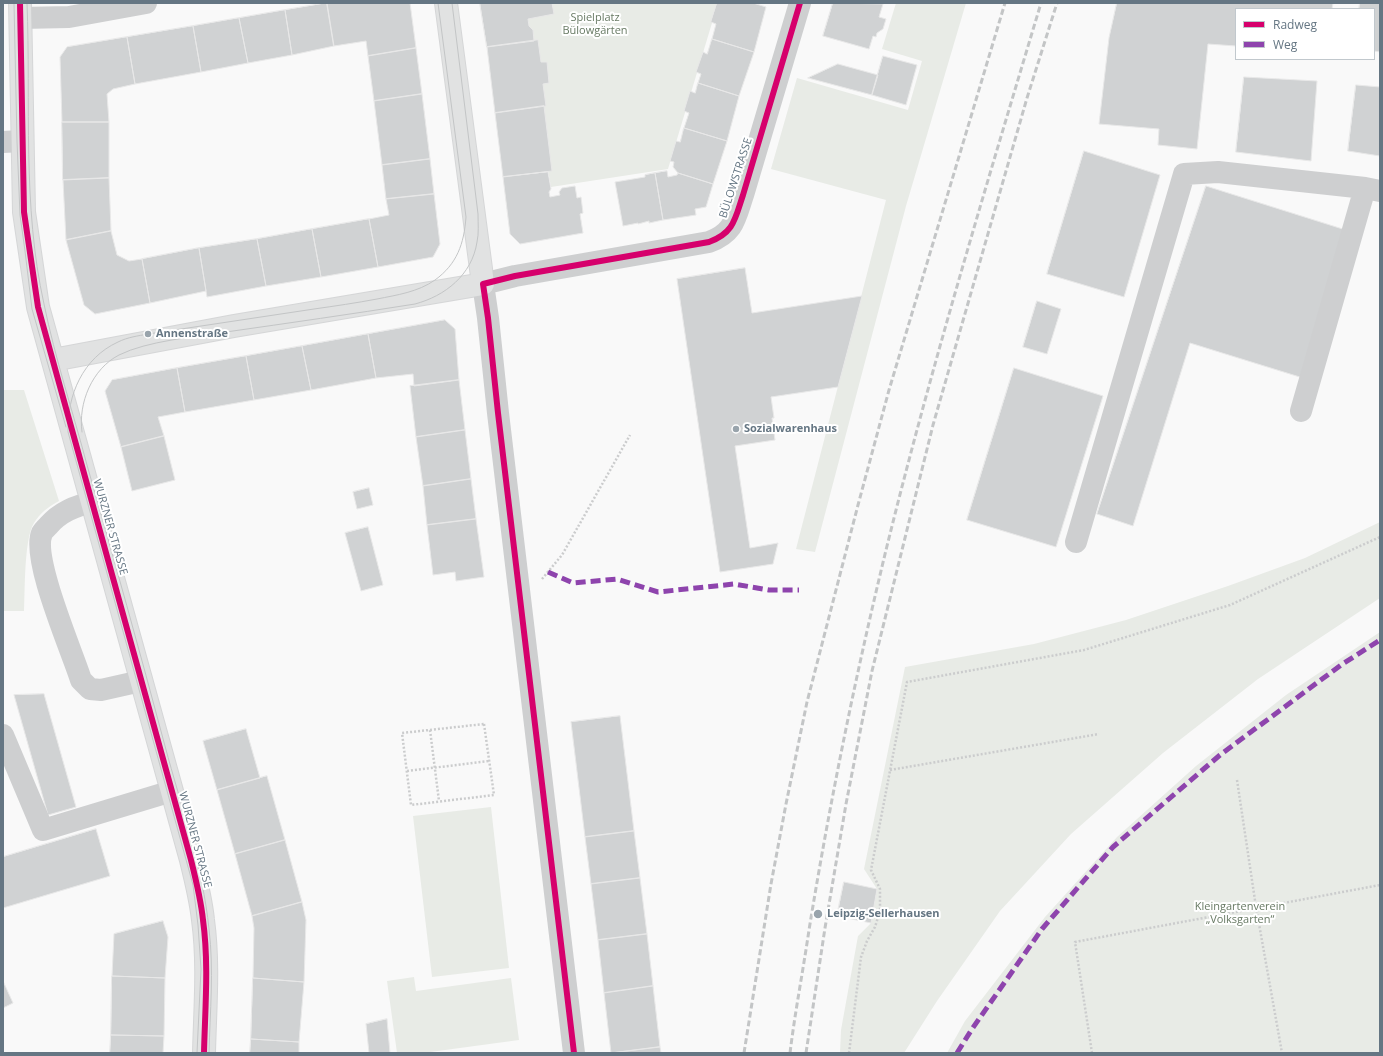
<!DOCTYPE html>
<html>
<head>
<meta charset="utf-8">
<style>
  body { margin:0 }
  #map { position:relative; width:1383px; height:1056px; overflow:hidden; background:#f9f9f9; font-family:"Open Sans",sans-serif }
  canvas { display:block }
  .frame { position:absolute; inset:0; border:4px solid #657683; pointer-events:none }
  .legend { position:absolute; left:1235px; top:8px; width:140px; height:52px; box-sizing:border-box; background:#fff; border:1px solid #c1c8cd; margin:0; padding:5px 7px; list-style:none; font-size:12px; color:#657683 }
  .legend li { display:flex; align-items:center; gap:8px; height:20px }
  .legend b { width:20px; border:1px solid #c1c8cd }
</style>
</head>
<body>
<div id="map">
<canvas width="1383" height="1056"></canvas>
<div class="frame"></div>
<ul class="legend">
<li><b style="height:5px;background:#d6006c"></b>Radweg</li>
<li><b style="height:5px;background:#8e44ad"></b>Weg</li>
</ul>
</div>
<script>
const g = document.querySelector('canvas').getContext('2d');
g.lineJoin = 'round';
function paint(path, color) { g.fillStyle = color; g.fill(path, 'evenodd'); }
function strokePath(path, color, width, dash) { g.strokeStyle = color; g.lineWidth = width; g.lineCap = dash ? 'butt' : 'round'; g.setLineDash(dash || []); g.stroke(path); }
function drawText(font, color, halo, rows, align = 'center') {
  g.font = font + ' "Open Sans",sans-serif'; g.lineWidth = 4; g.setLineDash([]); g.textBaseline = 'middle'; g.strokeStyle = halo; g.fillStyle = color; for (const [text, x, y, turn = 0] of rows) {
    g.save(); g.translate(x, y); g.rotate((+turn || 0) * Math.PI / 180); g.textAlign = isNaN(turn) ? turn : align; if (halo) g.strokeText(text, 0, 0); g.fillText(text, 0, 0); g.restore();
  }
}
const green = new Path2D(`
  M552 3H718L668 169 551 187 520 14 553 7Z
  M896 3H966L906 206 815 552 796 549 886 200 771 169 797 78 908 110 922 61 882 49Z
  M3 390H24L59 501C48 507 40 513 34 523 24 538 25 592 24 611H3Z
  M1380 522V598L1258 679 1163 753 1071 834 1000 911 937 1001 904 1053H840L841 1030 858 936 871 923 877 889 864 869 905 667 1034 644 1126 620 1228 586 1305 558Z
  M1380 632V1053H947L965 1021 1045 917 1117 837 1196 766 1286 695Z
  M491 807 509 968 432 977 413 816Z
  M414 977 416 991 511 978 519 1040 423 1053H397L387 981Z`);
const building = new Path2D(`
  M327 3 334 46 292 55 285 10Z
  M327 3H410L416 48 368 56 366 41 334 46Z
  M480 3H552L554 14 528 19 529 26 533 30 534 41 487 47Z
  M717 3H753L766 7 754 52 712 39 716 24 711 22Z
  M833 3 883 4 879 17 886 19 883 29 877 33 876 37 873 36 869 49 823 36Z
  M1117 3H1333L1332 9H1236V46L1208 44 1197 149 1158 145 1159 129 1099 124 1109 38Z
  M1360 3H1380V52L1374 51V9H1359Z
  M285 10 292 55 248 63 239 18Z
  M239 18 248 63 201 72 193 26Z
  M193 26 201 72 135 84 127 37Z
  M127 37 135 84 113 89 107 94 109 122H62L60 57 67 47Z
  M712 39 754 52 739 96 698 83 701 74 696 72 703 52 707 54Z
  M538 40 541 62H547L549 83 543 84 546 106 495 113 487 47Z
  M416 48 422 94 374 101 368 56Z
  M883 56 917 65 906 105 872 95Z
  M838 64 878 75 872 95 808 78Z
  M1244 77 1317 81 1311 161 1236 152Z
  M698 83 739 96 727 141 684 128 689 113 684 111 690 91 695 93Z
  M1356 85 1380 87V156L1348 151Z
  M422 94 430 159 382 165 374 101Z
  M544 106 552 171 503 177 495 113Z
  M62 122H109V178L63 180Z
  M684 128 727 141 713 184 678 173 673 167 674 162 670 161 676 141 680 142Z
  M1084 151 1160 175 1124 297 1047 274Z
  M430 159 434 194 386 199 382 165Z
  M667 171 668 177 677 175 678 173 713 184 706 207 695 209 696 215 663 220 655 173Z
  M548 172 551 189 549 192 550 197 560 195 559 192 562 188 575 186 577 198 581 197 583 213 580 214 583 233 520 244 510 234 503 177Z
  M655 173 663 220 649 223V221L638 224V223L623 226 615 182 645 177V175Z
  M109 178 111 231 66 240 63 180Z
  M1206 186 1349 231 1303 378 1190 343 1133 526 1097 514Z
  M434 194 440 244 433 257 378 267 369 219 389 215 386 199Z
  M369 219 378 267 321 277 312 229Z
  M312 229 321 277 266 286 257 239Z
  M111 231 117 255 129 261 142 259 150 303 95 314 84 305 66 240Z
  M257 239 266 286 207 297 199 248Z
  M199 248 206 291 150 303 142 259Z
  M745 268 752 313 862 296 838 387 771 397 774 418H772L775 440 735 446 750 548 778 543 773 564 720 572 677 279Z
  M1037 301 1061 309 1047 354 1023 347Z
  M445 320 455 329 459 380 414 386 413 374 376 378 368 334Z
  M368 334 376 378 311 390 302 346Z
  M302 346 311 390 254 400 246 356Z
  M246 356 254 400 185 412 177 368Z
  M177 368 185 412 158 417 164 436 121 447 105 391 112 380Z
  M1014 368 1103 396 1056 547 967 520Z
  M459 380 465 430 416 437 410 386Z
  M465 430 471 479 423 486 416 437Z
  M164 436 175 480 132 491 121 447Z
  M471 479 476 519 427 525 423 486Z
  M369 488 373 505 357 509 353 492Z
  M476 519 484 577 456 581 455 572 433 575 427 525Z
  M368 527 383 585 361 591 345 533Z
  M44 694 76 807 48 815 14 695Z
  M620 716 634 831 585 837 571 722Z
  M246 729 260 778 217 790 203 741Z
  M267 776 285 840 235 854 217 790Z
  M96 829 110 876 3 908V857Z
  M634 831 640 878 591 884 585 837Z
  M285 840 302 902 252 916 235 854Z
  M640 878 647 934 598 940 591 884Z
  M844 882 877 889 871 923 837 916Z
  M302 902 306 920 304 982 253 978 254 928 252 916Z
  M163 921 168 937 165 978 112 976 114 934Z
  M647 934 653 986 604 993 598 940Z
  M112 976 165 978 164 1036 111 1035Z
  M253 978 304 982 299 1042 251 1039Z
  M3 981 13 1003 3 1008Z
  M653 986 660 1047 611 1053 604 993Z
  M387 1019 390 1053H369L366 1024Z
  M111 1035 164 1036 163 1053H110Z
  M251 1039 299 1042V1053H250Z
  M660 1047 661 1053H611Z`);
const path = new Path2D(`
  M542 579 562 555 630 435
  M484 724 494 795 411 805 402 733Z
  M430 730 439 801
  M890 770 1099 734
  M407 771 489 761
  M1237 780 1256 907 1282 1053
  M849 1053 861 957 867 941 875 927 880 911V889L871 870 907 682 1084 650 1230 605 1380 537
  M1092 1053 1075 942 1380 885`);
const minor = new Path2D(`
  M21 18 69 17 146 3
  M3 142 22 141
  M1301 411 1365 188
  M93 502C75 506 60 512 48 526 46 528 43 531 42 533 31 558 72 651 81 680L90 689 101 690 141 681
  M1076 542 1184 174 1218 172 1365 188 1380 191
  M3 735 43 830 172 791
  M574 1053 498 413 488 318 483 284 515 276 709 242C734 233 735 219 743 195L800 3`);
const major = new Path2D(`
  M20 3 24 212 38 307 191 860C196 880 201 900 203 920 209 964 205 1009 204 1053
  M53 360 234 326 483 284 446 3`);
const tram = new Path2D(`
  M14 3 17 141 20 215 25 251 32 309 66 427
  M27 3C31 104 22 205 44 304 55 358 73 412 87 465 114 559 140 652 165 746 181 806 203 868 209 929 214 970 210 1012 209 1053
  M82 432C78 403 92 369 119 355 147 341 194 337 226 332 289 323 352 314 415 304 445 296 472 275 477 242 479 233 478 224 478 214L452 3
  M197 1053 201 969 198 925 193 885 68 432C67 395 83 358 118 342 128 337 138 336 148 334 203 326 259 317 314 309 335 306 356 303 377 299 397 295 418 292 435 280 457 264 464 244 466 217L438 3`);
const rail = new Path2D(`
  M744 1053 771 884 786 804 807 702 858 505 889 390 1005 3
  M790 1053C795 1012 803 971 809 930 830 801 856 673 887 546 932 364 987 183 1041 3
  M806 1053 825 928 846 804 872 671 933 425 1027 98 1057 3`);
const quiet = new Path2D(`
  M548 572 573 583 617 579 658 592 734 584 769 590H799
  M957 1053 972 1029 1042 929 1113 847 1220 755 1341 665 1380 640`);
const cycleway = new Path2D(`
  M20 3 24 212 38 307 191 860C196 880 201 900 203 920 209 964 205 1009 204 1053
  M574 1053 498 413 488 318 483 284 515 276 709 242C734 233 735 219 743 195L800 3`);
const markers = [
  [148,334,4,"#99a4ac"],
  [736,429,4,"#99a4ac"],
  [818,914,5,"#99a4ac"]
];
const parkNames = [
  ["Spielplatz",595,18],
  ["Bülowgärten",595,31],
  ["Kleingartenverein",1240,907],
  ["„Volksgarten“",1240,920]
];
const streetNames = [
  ["BÜLOWSTRASSE",736,178,-72],
  ["WURZNER STRASSE",110,527,74],
  ["WURZNER STRASSE",195,840,75]
];
const poiNames = [
  ["Annenstraße",156,334],
  ["Sozialwarenhaus",744,429],
  ["Leipzig-Sellerhausen",827,914]
];
paint(green, '#e8ebe6');
paint(building, '#d0d2d3');
strokePath(building, '#e8e8e8', 1);
strokePath(major, '#d5d6d7', 24);
strokePath(path, '#cbcccd', 2.5, [2, 2]);
strokePath(minor, '#cecfd0', 22);
strokePath(major, '#e1e2e2', 22);
strokePath(tram, '#c3c5c6', 1);
strokePath(rail, '#c3c5c6', 3, [6, 3]);
strokePath(quiet, '#8e44ad', 5, [10, 5]);
strokePath(cycleway, '#d6006c', 6);
for (const [x, y, r, color] of markers) { const dot = new Path2D(); dot.arc(x, y, r, 0, 2 * Math.PI); g.fillStyle = color; g.fill(dot); strokePath(dot, '#fff', 1.5); }
drawText('11px', '#687a64', '#fff', parkNames);
drawText('11px', '#657683', '#fff', streetNames);
drawText('bold 11px', '#657683', '#fff', poiNames, 'left');
</script>
</body>
</html>
